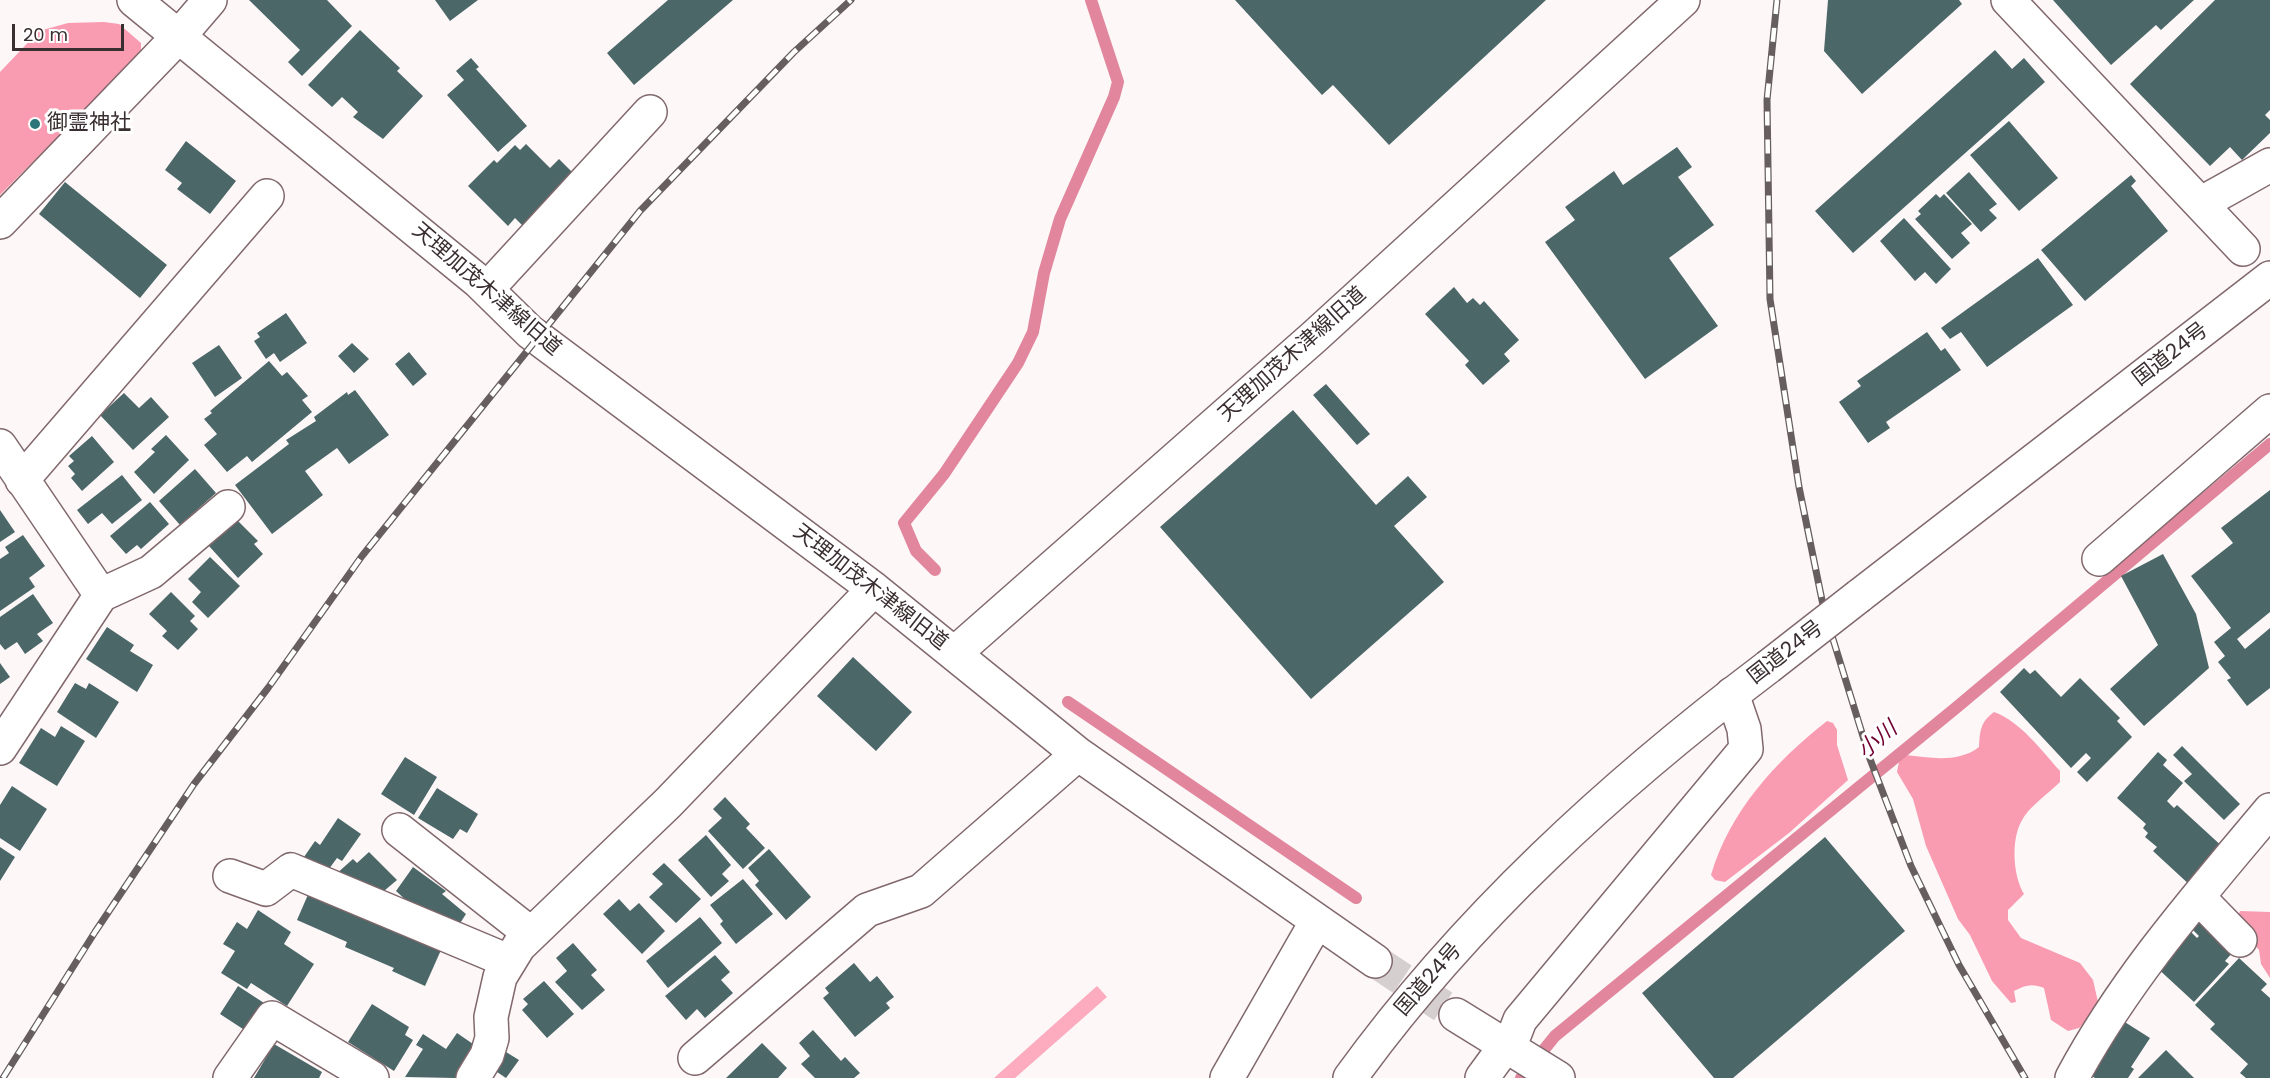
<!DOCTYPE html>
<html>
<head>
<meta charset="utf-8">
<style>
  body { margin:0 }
  #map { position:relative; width:2270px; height:1078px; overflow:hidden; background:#fdf7f8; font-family:Poppins,sans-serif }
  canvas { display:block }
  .scale { position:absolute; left:12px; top:24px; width:112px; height:27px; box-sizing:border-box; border:3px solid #392e30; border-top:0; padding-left:8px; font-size:18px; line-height:21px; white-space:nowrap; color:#392e30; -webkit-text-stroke:4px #fff; paint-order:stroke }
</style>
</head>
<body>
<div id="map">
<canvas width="2270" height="1078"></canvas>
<div class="scale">20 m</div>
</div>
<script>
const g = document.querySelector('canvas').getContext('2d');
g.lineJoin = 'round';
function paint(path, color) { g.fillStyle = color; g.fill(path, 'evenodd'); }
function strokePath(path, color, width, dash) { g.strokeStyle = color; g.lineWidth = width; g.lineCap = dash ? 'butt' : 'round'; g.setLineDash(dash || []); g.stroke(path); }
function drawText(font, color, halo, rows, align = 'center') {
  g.font = font + ' Poppins,"Noto Sans JP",sans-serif'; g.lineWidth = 6; g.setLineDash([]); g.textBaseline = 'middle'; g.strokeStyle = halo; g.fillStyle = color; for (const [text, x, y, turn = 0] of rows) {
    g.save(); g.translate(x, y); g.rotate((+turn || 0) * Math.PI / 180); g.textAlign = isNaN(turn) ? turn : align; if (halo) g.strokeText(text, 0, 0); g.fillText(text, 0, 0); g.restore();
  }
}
const green = new Path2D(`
  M1097 986 1107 997 1015 1078H994Z`);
const forest = new Path2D(`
  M104 22 119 24 141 43V53L0 195V72L39 31 68 23Z
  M1994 712C2021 722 2041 750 2060 771V782C2048 794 2028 807 2021 822 2011 841 2013 876 2024 894L2008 910V920L2021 938 2080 963 2093 980 2098 1002 2094 1013 2079 1028 2068 1031 2051 1020 2044 988C2032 983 2025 985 2014 991L2016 1002 2011 1003 1992 981 1970 935 1958 919 1926 846 1913 799 1897 772 1899 762 1906 755C1930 758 1959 763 1979 747 1980 732 1980 722 1994 712Z
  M1827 721 1833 723 1837 730V745L1848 780 1789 833 1725 882 1715 880 1711 875C1730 811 1775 762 1827 721Z
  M2240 911 2270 912V978L2261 964 2259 950 2235 923Z`);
const stream = new Path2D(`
  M935 570 916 551 904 523 944 474 1018 363 1033 332 1044 273 1060 219 1114 97 1118 82 1091 0
  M1068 702 1356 898
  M1521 1078 1555 1036 1957 707 2270 444`);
const building = new Path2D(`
  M249 0H327L352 26 302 76 288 62 300 50Z
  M435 0H478L450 21Z
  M668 0H733L634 85 607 53Z
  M1235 0H1546L1389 145 1333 85 1322 95Z
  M1828 0H1959L1962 4 1862 94 1824 51Z
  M2053 0H2194L2161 30 2156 25 2111 65Z
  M2215 0H2270V110L2265 115 2270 120V133L2242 160 2230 147 2210 166 2130 84Z
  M360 30 400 68 397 71 423 96 383 139 353 117 358 112 342 97 332 107 308 85Z
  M1995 50 2012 69 2024 58 2045 82 1853 253 1815 211Z
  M471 58 479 67 476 69 527 126 498 152 447 95 464 80 456 71Z
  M2009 121 2058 178 2019 211 1970 155Z
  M186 141 236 181 210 214 177 189 182 183 165 170Z
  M526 144 550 168 559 159 575 175 524 227 515 218 508 226 468 186 494 160 497 163 515 145 520 150Z
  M1677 147 1692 167 1678 177 1714 225 1669 258 1718 326 1645 379 1545 242 1575 220 1565 207 1614 171 1623 185Z
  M1969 172 1997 204 1989 210 1997 218 1981 232 1946 193Z
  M2131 175 2136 181 2131 186 2168 231 2085 301 2041 250Z
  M65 182 167 265 140 298 39 214Z
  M1936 194 1940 198 1944 194 1972 224 1961 233 1970 243 1952 259 1915 219 1921 214 1918 211Z
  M1904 218 1951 269 1936 284 1925 272 1915 281 1880 241Z
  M2038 258 2073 305 1987 367 1961 332 1950 339 1941 328Z
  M1454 287 1467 303 1473 298 1480 305 1484 301 1519 340 1504 354 1510 361 1483 385 1465 365 1469 361 1425 314Z
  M286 313 307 343 280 362 274 353 266 359 254 341 260 337 257 333Z
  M1927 332 1941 351 1945 348 1961 370 1886 422 1890 428 1868 443 1839 402 1861 386 1857 381Z
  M352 343 369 359 354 373 338 356Z
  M219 345 242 378 215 397 192 363Z
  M409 352 427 374 413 386 395 364Z
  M269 361 282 376 287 372 308 396 302 400 312 412 252 462 247 456 227 472 204 445 217 434 204 419 212 413 210 411Z
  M1326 384 1370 434 1357 445 1313 395Z
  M355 390 389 435 349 464 337 448 305 471 323 495 272 534 235 485 289 444 286 440 316 421 314 417 347 392 348 395Z
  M124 393 139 408 151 397 169 417 133 450 100 415Z
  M1293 410 1376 505 1408 476 1427 497 1394 526 1444 582 1311 699 1160 527Z
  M166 435 189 460 154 494 134 472 155 452 151 449Z
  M92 436 114 462 82 491 71 478 75 474 68 466 74 461 69 456Z
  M195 469 216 493 180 525 159 501Z
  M122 475 142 500 112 524 102 513 88 524 77 510Z
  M2270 490V612L2237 639 2245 649 2270 628V688L2247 706 2227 680 2231 678 2218 662 2225 656 2214 642 2231 628 2191 576 2233 543 2221 528Z
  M150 502 169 524 141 549 137 545 126 554 110 536Z
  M0 510 15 532 0 542Z
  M237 520 258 541 254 544 263 554 238 578 209 546Z
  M23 535 45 566 29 578 35 587 0 611V559L9 553 5 547Z
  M2163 554 2196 614 2209 668 2144 726 2110 689 2158 645 2121 576Z
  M210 557 240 586 208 618 192 602 201 592 188 579Z
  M171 592 195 616 190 621 198 629 178 650 162 636 167 631 149 614Z
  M33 594 53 623 37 634 43 641 25 654 17 642 5 650 0 644V617Z
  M107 627 134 645 130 651 153 665 137 692 86 659Z
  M853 657 912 712 876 751 817 696Z
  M0 663 10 677 0 684Z
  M2024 668 2030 674 2035 670 2061 697 2080 678 2120 718 2117 721 2132 737 2087 782 2077 772 2091 758 2086 753 2071 768 2000 692Z
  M75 683 86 689 89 683 119 702 96 738 57 712Z
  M61 726 85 741 57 786 19 763 41 728 55 737Z
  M2182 746 2240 804 2224 820 2184 781 2192 774 2173 755Z
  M2158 752 2167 760 2163 765 2183 783 2167 801 2174 808 2177 805 2225 849 2192 887 2153 851 2157 847 2145 837 2148 833 2143 828 2146 824 2117 798Z
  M405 757 437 777 414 815 381 794Z
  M12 786 47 809 20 851 0 838V805Z
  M437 788 478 814 467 833 460 829 453 839 418 818Z
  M725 797 750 824 746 828 765 848 743 869 708 831 722 818 713 809Z
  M338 818 361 834 342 861 337 858 326 873 304 857 315 841 320 845Z
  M706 835 731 865 722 874 729 881 711 897 678 860Z
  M1825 837 1905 931 1733 1078H1714L1642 993Z
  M0 847 15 857 0 881Z
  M769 849 811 897 786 920 755 885 759 881 748 868Z
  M369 852 397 880 378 896 335 875 353 859 357 863Z
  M664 863 701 899 676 923 649 897 663 884 652 874Z
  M413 867 446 891 442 894 466 914 457 928 421 914 396 891Z
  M743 879 773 914 736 944 720 924 723 921 710 905Z
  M310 890 441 950 425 986 392 971 394 968 345 947 347 942 297 920Z
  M619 899 630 911 639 903 665 931 642 954 603 914Z
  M258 910 291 932 284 944 314 964 287 1006 251 983 247 989 221 973 235 951 223 944 237 922 247 929Z
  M700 917 722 943 668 988 646 961Z
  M2197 919 2233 952 2225 961 2229 964 2194 1002 2154 965 2187 928 2197 938 2199 936 2190 927Z
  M573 943 597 970 591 975 605 990 582 1010 555 982 567 971 556 958Z
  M715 955 730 972 721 980 733 993 705 1018 697 1009 686 1020 665 996Z
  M2239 958 2267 984 2261 990 2270 998V1078H2246L2240 1073 2248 1064 2210 1029 2215 1024 2195 1005Z
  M854 963 870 982 877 976 894 997 886 1003 890 1008 855 1037 823 998 829 993 825 988Z
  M544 981 574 1014 547 1038 522 1010 528 1004 523 999Z
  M238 986 264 1003 246 1031 220 1014Z
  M372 1004 409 1027 405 1035 413 1040 394 1071 348 1042Z
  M2120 1019 2150 1038 2131 1067 2134 1069 2128 1078H2095L2085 1072Z
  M813 1030 841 1061 845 1057 860 1073 854 1078H815L801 1064 810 1056 799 1043Z
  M457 1033 473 1044 455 1078 405 1077 423 1049 416 1045 423 1034 446 1049Z
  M762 1043 787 1068 778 1078H726Z
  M274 1044 322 1072 319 1078H254Z
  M2166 1050 2194 1078H2138Z
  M506 1052 519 1060 506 1078 494 1070Z`);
const minorTunnel = new Path2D(`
  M1375 961 1456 1015`);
const minor = new Path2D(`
  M134 0 478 281 530 332 874 589 1078 754 1375 961
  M2008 0 2243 249
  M2202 203 2270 165
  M0 222 180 35 210 0
  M487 289 650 112
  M0 446 101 595
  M22 480 267 196
  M2099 559 2270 411
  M955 653 1314 337 1683 0
  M0 748 101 595 151 572 228 507
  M399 830 531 934
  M230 876 266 889 291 870 508 961
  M2198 897 2240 940
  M1456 1015 1558 1078
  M695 1058 867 910 921 891 1078 754
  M230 1078 272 1018 372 1078
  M473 1078 487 1055 492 1038 491 1017 500 977 519 946 668 803 874 589
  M1227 1078 1317 921
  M1482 1078 1515 1033 1520 1020 1746 749 1744 729 1732 694
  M2072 1078C2125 979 2198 896 2270 810`);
const highway = new Path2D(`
  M1859 596 2270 278
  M1350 1078C1465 919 1612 785 1768 667`);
const rail = new Path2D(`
  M1777 0 1767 100 1770 299 1799 487 1824 610 1870 759 1911 866 1959 965 2025 1078
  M3 1078 95 932 194 784 268 688 362 556 640 211 794 52 851 0`);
const highwayBridge = new Path2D(`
  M1768 667 1859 596`);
const markers = [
  [35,124,6,"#2c767a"]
];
const poiNames = [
  ["御霊神社",47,124]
];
const streetNames = [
  ["天理加茂木津線旧道",486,290,41],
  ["天理加茂木津線旧道",1293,355,-42],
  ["国道24号",2171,355,-38],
  ["天理加茂木津線旧道",870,588,38],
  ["国道24号",1786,653,-38],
  ["国道24号",1429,980,-49]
];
const waterNames = [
  ["小川",1878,741,-40]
];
paint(green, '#fdabbe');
paint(forest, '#f99bb1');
strokePath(stream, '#e1869c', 12);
paint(building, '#4c6768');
strokePath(minorTunnel, '#d6cfd0', 33, [33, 16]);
strokePath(minor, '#80686c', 36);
strokePath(highway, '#80686c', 36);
strokePath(minor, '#fff', 33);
strokePath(highway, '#fff', 33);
strokePath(rail, '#675e5f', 7);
strokePath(rail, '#fff', 4.5, [14]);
strokePath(highwayBridge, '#80686c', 36, []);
strokePath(highwayBridge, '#fff', 33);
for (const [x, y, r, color] of markers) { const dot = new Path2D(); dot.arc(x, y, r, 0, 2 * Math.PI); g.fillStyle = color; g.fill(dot); strokePath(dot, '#fff', 2); }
drawText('21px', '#392e30', '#fff', poiNames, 'left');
drawText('21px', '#392e30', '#fff', streetNames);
drawText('italic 22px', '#720032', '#fff', waterNames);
</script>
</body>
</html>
